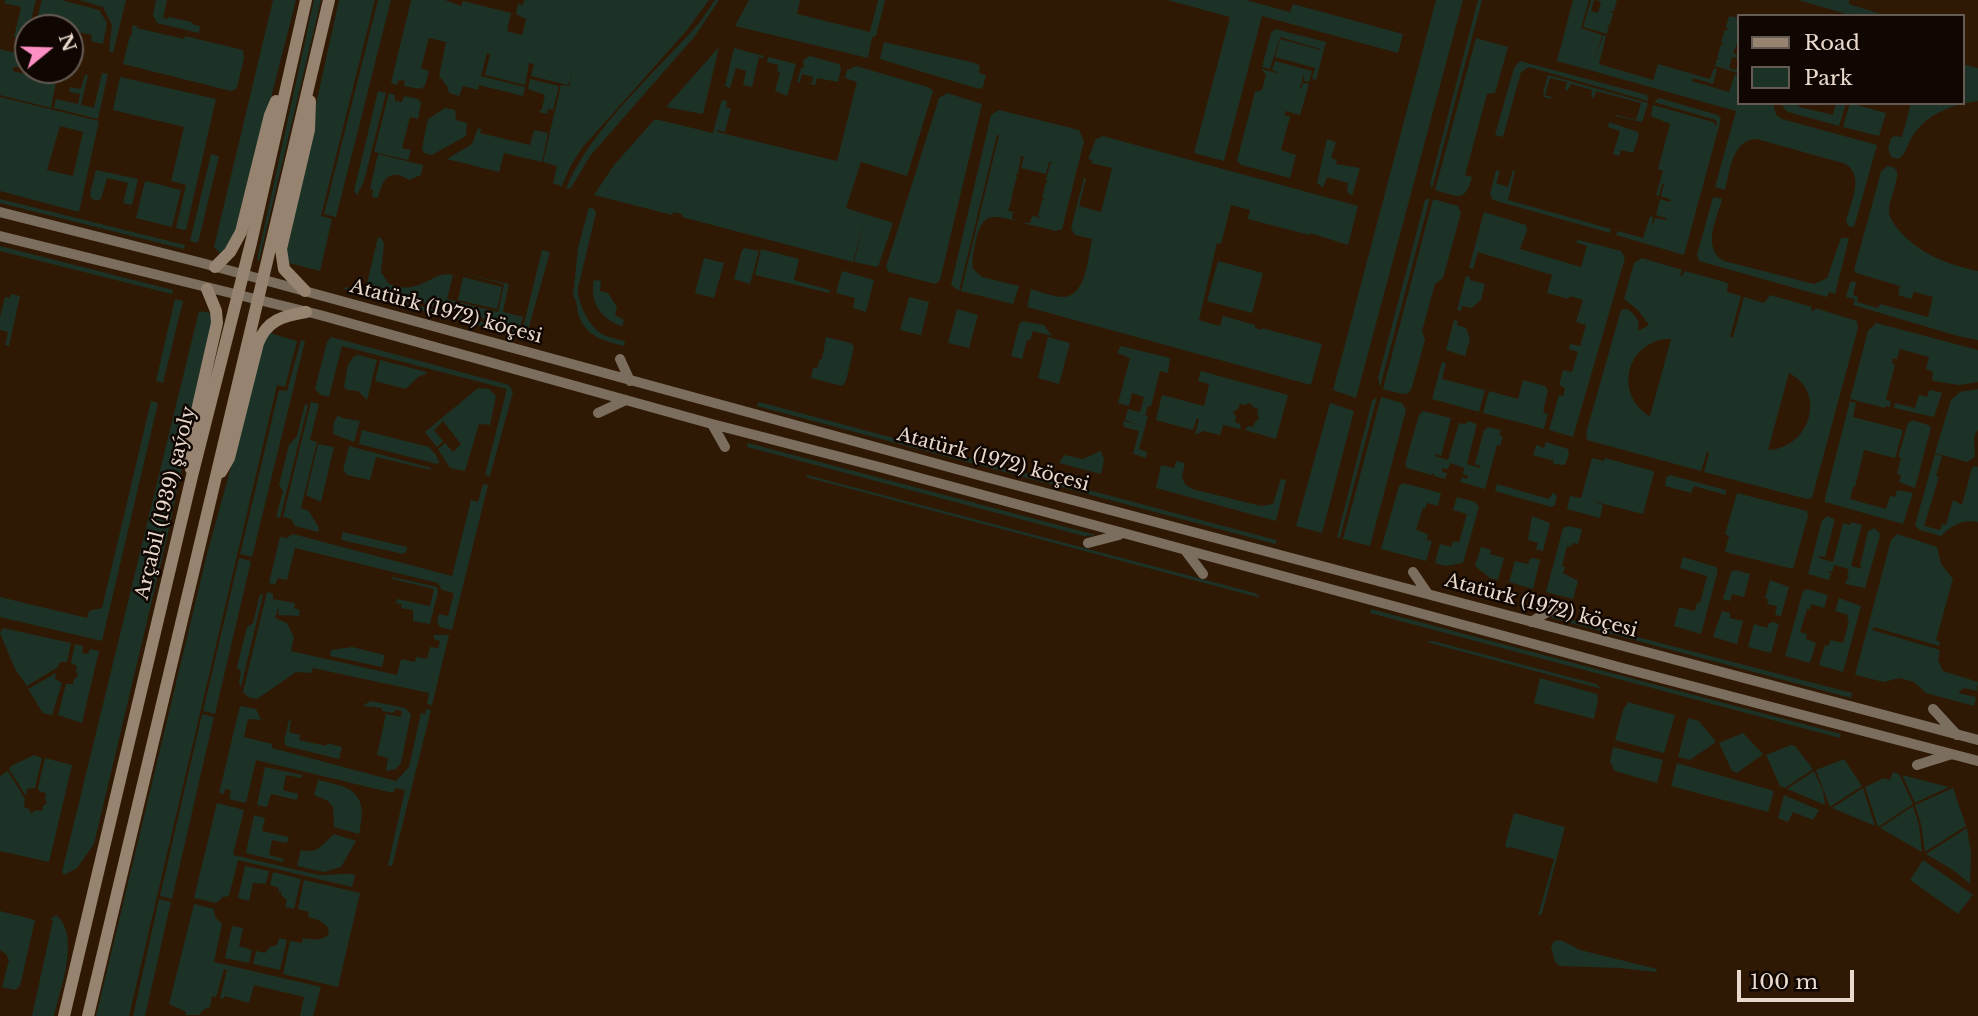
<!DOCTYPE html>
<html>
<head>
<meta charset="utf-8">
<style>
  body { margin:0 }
  #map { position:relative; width:1978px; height:1016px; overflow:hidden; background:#2f1904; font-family:"Libre Baskerville",serif }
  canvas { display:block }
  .legend { position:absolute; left:1737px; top:14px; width:228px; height:91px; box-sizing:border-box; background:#100702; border:2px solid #665b53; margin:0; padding:9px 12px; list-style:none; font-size:21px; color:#e8d9cc }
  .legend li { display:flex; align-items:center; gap:14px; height:35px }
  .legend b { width:35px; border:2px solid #665b53 }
  .north { position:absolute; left:14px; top:14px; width:70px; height:70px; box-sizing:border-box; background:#100702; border:2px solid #665b53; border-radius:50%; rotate:71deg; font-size:19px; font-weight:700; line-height:28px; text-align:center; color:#e8d9cc }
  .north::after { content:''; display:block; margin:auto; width:24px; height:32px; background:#fc8fc3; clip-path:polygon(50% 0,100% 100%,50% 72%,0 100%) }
  .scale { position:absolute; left:1737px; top:970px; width:117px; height:32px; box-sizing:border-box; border:4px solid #e8d9cc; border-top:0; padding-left:9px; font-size:21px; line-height:24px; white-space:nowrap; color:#e8d9cc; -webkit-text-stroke:5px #100702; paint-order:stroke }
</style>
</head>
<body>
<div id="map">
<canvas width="1978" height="1016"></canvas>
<ul class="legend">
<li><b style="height:9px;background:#968370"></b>Road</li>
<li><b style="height:19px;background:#1d3226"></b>Park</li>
</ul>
<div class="north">N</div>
<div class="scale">100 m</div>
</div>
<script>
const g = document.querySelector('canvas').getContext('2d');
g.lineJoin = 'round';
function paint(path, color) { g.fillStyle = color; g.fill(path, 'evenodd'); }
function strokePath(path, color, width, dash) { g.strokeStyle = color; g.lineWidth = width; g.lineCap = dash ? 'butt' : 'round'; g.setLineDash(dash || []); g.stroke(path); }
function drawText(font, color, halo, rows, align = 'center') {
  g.font = font + ' "Libre Baskerville",serif'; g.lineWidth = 5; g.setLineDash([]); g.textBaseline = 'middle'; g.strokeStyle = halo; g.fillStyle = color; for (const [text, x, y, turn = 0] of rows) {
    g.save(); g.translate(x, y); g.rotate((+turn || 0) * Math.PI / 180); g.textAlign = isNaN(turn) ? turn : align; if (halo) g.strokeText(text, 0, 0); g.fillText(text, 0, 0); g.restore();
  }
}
const green = new Path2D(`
  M5 0H36L28 32 24 38 14 37 21 7 4 3Z
  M42 0H61L99 10 107 23 103 44 91 41 92 35 70 30V28L36 22Z
  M79 0H126L113 53 109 51 112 25 103 7Z
  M156 0H167L163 18 168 19 169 17 192 22V24L200 26 199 33 157 23 153 15Z
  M273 0H296L238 227 222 255 214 247Z
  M314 0H321L259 261 257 260Z
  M339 0H375L321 216 332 219 320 271 285 262V245Z
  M378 0H391L336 217 324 214Z
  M411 0H445L461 6 463 1 511 13 507 31 522 35 526 19 516 14 518 4 523 5 524 0H709L687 30 582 148 571 165 561 188 560 185 553 184 557 166 543 162 561 85 569 86 572 73 568 85 531 76 534 64 529 63 525 85 485 75 490 54 487 53 481 76 525 87 523 96 479 85 478 90 463 86 459 96 449 93 447 86 439 76 446 42 429 38 421 68 429 71 425 86 420 89 404 86 405 81 399 80 397 85 391 83Z
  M715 0H719L695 36 590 156 571 188 566 189C588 131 658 70 700 22Z
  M749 0H800L797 14 870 32 878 0H885L876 36 872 37 868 58 735 26Z
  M1167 0H1246L1290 12 1293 4 1403 34 1398 53 1262 16 1224 161 1194 153 1230 17Z
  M1436 0H1463L1356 398 1333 390Z
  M1478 0H1482L1432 189 1430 184Z
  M1573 0H1589L1581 28 1602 35 1594 62 1603 35 1606 36 1599 64 1653 80 1658 64 1710 79 1714 68 1717 69 1713 84 1693 78 1692 81 1729 92 1735 74 1738 75V103H1773L1776 115 1782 119 1877 145 1854 227 1848 226 1846 221C1850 203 1865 178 1846 164L1757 139C1732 139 1730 171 1725 190L1715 187 1736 111 1557 61Z
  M1591 0H1594L1591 11 1598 13 1601 2 1596 0H1617L1614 11H1610L1613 13 1610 25H1606L1609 27 1607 34 1583 27Z
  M1798 0H1849V4L1887 16H1853Z
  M1729 16 1738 18V42L1733 53 1738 55V58L1732 57 1729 68 1736 70 1738 64V73L1715 66 1717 59H1720L1717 57 1721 45 1724 44 1721 42 1725 30H1729L1726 27Z
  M132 25 137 26V28L184 39 185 36 243 50 244 58 237 88 231 91 123 64 130 35 132 36Z
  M1275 29 1326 42 1316 80 1312 79 1315 68 1275 57 1280 39 1320 50V49L1280 37 1270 69 1262 67 1271 33Z
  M1476 38 1508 47 1495 93 1487 94 1465 175 1472 177C1465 204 1457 196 1435 190Z
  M884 42 975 63 980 66 979 73 986 75 983 87 979 89 880 59Z
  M18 47 23 48 21 67H13V71L56 82 51 108 0 95V49L16 53Z
  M719 47 703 114 666 107Z
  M734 48 764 56 763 58 759 57 752 87 743 85 746 71 736 68 730 88 725 86Z
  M810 56 839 64 841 69 838 82 817 78 815 85 806 83H812L813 77 802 74 800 82H797L801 68H804L803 60Z
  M768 57 796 64 787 96 775 91 780 73 777 71 778 65 767 62Z
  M1275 61 1312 71 1309 82 1304 81V74L1300 88 1301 89 1303 83 1309 84 1300 115 1286 111 1284 115 1290 117 1281 150 1296 155 1290 178 1241 165 1237 160 1255 92 1262 90 1266 74 1261 69 1281 74 1272 70Z
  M1520 61 1647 95 1648 101 1529 67 1521 72 1503 137 1495 135 1514 68Z
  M1962 64 1978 68V101C1953 104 1926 114 1912 137 1907 145 1906 155 1898 159L1891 157 1888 149 1891 138 1895 136 1902 137 1911 103H1962Z
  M856 66 928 87 933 91 907 176 861 162 846 208 893 223 878 267 854 262 865 220 853 262 682 217V214L673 212 672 215 594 195 614 165 655 119 713 133 721 102 723 100 727 101 726 107 731 108 725 132 718 130 717 132 837 161 857 82 845 78 847 70Z
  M102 73 108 74 98 119 54 108 56 99 78 104 80 94 69 92 70 87 81 89 85 75H88L81 105 94 108Z
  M1548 75 1648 103 1642 122 1615 116 1616 115 1636 120 1641 103 1596 91 1594 98 1591 97 1592 90 1571 84 1568 90H1565L1567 82 1550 78 1545 95 1552 97 1551 99 1544 97 1543 93Z
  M120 77 216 99 186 230 176 228 186 185 171 181 184 127 113 110Z
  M530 79 559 86 553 110 548 109 547 114 539 112 542 109 545 95 528 89Z
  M378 91 386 93 364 181 357 195 354 191Z
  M389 93 395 95V101L402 102 404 96 418 99 421 103 418 119 410 117 402 148 411 150 408 160 374 152Z
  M947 93 982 104 940 280 935 284 889 272 886 267 939 98Z
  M0 97 99 121 79 212 0 191ZM60 126 83 132 73 176 47 170Z
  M1659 98 1718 115 1721 119 1684 255 1616 235 1618 231 1643 238 1650 216 1653 217 1652 228 1655 218 1666 220V218L1656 215 1660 199 1670 202 1671 200 1661 196 1664 184H1662L1659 196 1656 195 1663 171 1658 169 1670 124 1651 116 1653 105 1713 122 1717 127 1716 120 1654 102Z
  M1782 103H1799V107L1833 115 1836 103H1846L1839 126 1788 112 1784 109Z
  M1850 103 1886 113 1879 136 1843 127Z
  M445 108 455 110 456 120 467 123 466 136 432 155 424 153 422 148 428 119Z
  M999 110 1079 130 1084 141 1062 229 1056 231 1022 223H1030L1032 216 1041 218 1038 216 1042 200H1045L1042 198 1046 182H1050L1046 180 1050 164 1053 163 1049 162 1046 174 1021 168 1024 157 1021 156 1018 174 1015 175 1017 176 1013 192H1010L1013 193 1009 209 1006 210 1013 212 1012 219 1020 222C995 216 983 210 976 240 974 250 971 259 973 269L982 277 1019 286 1013 304 961 291 999 135H997L959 291 951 285 991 115Z
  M1609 122 1638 132 1639 135 1633 153 1621 150 1619 156 1613 154 1620 131 1608 127Z
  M478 128 481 129 480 133 530 145 534 130 548 133 542 162 504 153 499 172 447 159 472 144Z
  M1103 136 1358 206 1348 245 1310 233 1309 235 1248 219 1250 210 1231 205 1221 244 1217 243 1199 320 1220 326 1223 316 1255 325V328L1261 330 1262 328 1322 344 1311 385 1027 307 1031 289C1041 292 1054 297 1064 297 1087 295 1088 256 1092 239L1075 235 1071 228 1084 178H1086L1079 206 1101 212 1112 168 1091 163 1092 160 1088 159 1096 139Z
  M1327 139 1336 142 1331 158 1337 160 1336 164 1360 168 1352 196 1347 192 1348 183 1327 177 1323 188 1317 183Z
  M211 154 219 156 198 243 190 241Z
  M378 154 423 165 421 175 409 180C389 167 382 180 378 198L372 197 373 190 370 189Z
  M1887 166 1893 167 1897 171C1898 184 1890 196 1889 209 1888 216 1893 222 1897 228 1919 254 1946 264 1978 271V340L1958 336 1853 305 1855 299 1846 297 1850 283 1853 281 1856 283 1853 295 1858 297 1857 302 1878 308 1880 304 1928 317 1933 297 1914 292 1911 299 1898 295 1900 286 1856 273 1854 270 1881 172Z
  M96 170 138 179 132 205 123 203 128 183 107 178 101 199 96 201 91 198 90 193Z
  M1496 170 1500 171 1496 183 1508 187 1513 170 1515 171 1508 200 1611 229 1610 233 1493 200 1490 194Z
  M145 181 181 190 172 227 136 218Z
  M1713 197 1722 199C1717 219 1701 248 1724 261L1814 284 1827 278 1841 238H1849L1835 294 1829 292 1827 297 1699 261 1697 255Z
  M1430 198 1380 387 1378 378 1425 200Z
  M0 199 185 245 184 249 0 203Z
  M1433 199 1458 206 1461 213 1443 278 1435 284 1422 331 1425 340 1412 387 1409 393 1402 394 1383 389Z
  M589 207 594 209 596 213 578 288C577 303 590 327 602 334 609 338 618 339 625 341L624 346C604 341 584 336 578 313 576 306 578 302 573 296L578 248Z
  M1484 212 1526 225 1527 230 1520 249 1581 267 1587 246 1575 242 1579 240 1621 251 1625 258 1573 437 1549 430 1559 395 1563 396 1565 388 1559 385 1563 370 1572 372 1578 352 1569 349 1570 344 1580 346 1586 325 1576 322 1583 300 1570 296 1568 299 1547 293 1552 275 1478 252 1473 269 1469 268Z
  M378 237 382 239 384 244 381 272 389 284C421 297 432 269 453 275L447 299 498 312 504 284 457 272 509 284 503 312 523 317 520 328 366 288Z
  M0 246 173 290 172 294 0 251Z
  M745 248 759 251 750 284 734 279 742 250Z
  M761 249 799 259 794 280 830 290 829 293 755 275Z
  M542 250 550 252 527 334 521 337 344 289 345 287 522 332Z
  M704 258 724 263 714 298 695 293Z
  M1642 258 1682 270 1680 275 1682 276 1685 271 1728 283 1727 292 1741 296 1730 337H1733L1744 297 1764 303 1770 295 1812 307 1811 310 1814 311 1815 308 1857 321 1858 328 1812 498 1807 499 1704 472 1709 453 1707 452 1701 471 1587 440 1586 433 1621 310 1627 309C1636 315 1640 320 1638 331L1649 325 1638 310 1624 299 1634 263ZM1671 339 1650 416H1649C1613 393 1627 339 1671 339ZM1789 373C1828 393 1809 449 1768 450Z
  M1218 261 1263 273 1252 313 1207 301Z
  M842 271 874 280 866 312 853 308 855 298 836 293Z
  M1466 276 1470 277V280L1485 284 1481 300 1472 308 1462 306 1461 311 1457 310Z
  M463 277 502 287 497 309 458 300Z
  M594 280 601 281 600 291 608 293 617 307 615 315 624 320 622 326C601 320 589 301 594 280Z
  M11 294 20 296 9 346 5 345 8 332 0 330V317L5 297 10 298Z
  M909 297 929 302 921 335 900 330Z
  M175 299 183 301 163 383 156 381Z
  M957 309 978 315 969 348 948 343Z
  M199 311 210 313 212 322 169 529 94 844 77 868 64 875 62 872Z
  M1454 320 1458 321 1457 325 1466 328 1470 339 1465 356 1446 350Z
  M1022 321 1044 325 1052 336 1033 331 1030 340H1027L1022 359 1011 356 1019 325Z
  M1876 323 1978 350V382L1959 385 1934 381 1932 379 1933 372 1926 369 1929 357 1900 349 1897 359 1893 358 1892 364 1895 365 1886 399 1891 402 1890 407 1885 406V408L1850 399 1868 331Z
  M270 329 273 334 297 341 285 387 277 385 129 1016H96L207 554 234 456 262 341Z
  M331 337 509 385 513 392 490 476 485 475 507 389 342 346 329 397 321 395 315 389 327 342Z
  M826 337 851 343 854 347 846 381 842 386 811 378 813 368H817L820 359H822Z
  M1048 337 1070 343 1059 384 1038 378Z
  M301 340 305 341 252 557 240 554 279 390 287 391Z
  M1121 346 1170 358 1168 373 1160 371 1151 406H1148L1145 415 1148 416 1139 449 1147 452 1146 458 1133 454 1139 431 1124 427 1123 421 1137 424 1125 420 1128 409 1140 412 1144 397 1132 393 1129 406 1118 403 1130 358 1117 353Z
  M359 355 377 360 367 400 358 391 347 390 344 387 348 365 354 356Z
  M380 360 427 372 426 374 418 377 406 389 375 381Z
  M1442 362 1446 363 1442 379 1485 390 1479 412 1432 399Z
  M1201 371 1288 395 1276 439 1245 430 1248 426 1253 427 1255 422 1259 419 1257 414 1258 409 1253 407 1250 403 1245 405 1240 404 1238 409 1233 412 1236 417 1235 422 1240 424 1241 429 1223 425 1220 435 1204 431 1195 435 1199 419 1197 418 1193 430 1156 420 1162 395 1204 406 1209 384 1198 381Z
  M1523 380 1545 386 1548 390 1543 412 1548 414 1544 429 1483 413 1489 391 1518 399Z
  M478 388 489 389 496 396 490 425 479 424 465 471 450 468 438 449 445 443 453 452 461 444 443 421 434 430 443 441 437 447 425 432Z
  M1978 389V429L1974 437 1975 457 1967 462 1935 453 1951 400 1960 392Z
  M1932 390 1942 393 1934 417 1894 408 1895 403 1915 408 1919 395 1927 397 1929 391Z
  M1377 397 1340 538 1337 537 1372 401Z
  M1381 397 1402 403 1406 410 1370 546 1343 539Z
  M151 401 158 403 102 641 0 617V597L87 618 89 611 102 608Z
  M1850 401 1856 403 1853 417 1903 430 1895 458 1864 450 1855 487H1853L1850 499 1886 509 1890 496 1895 497 1897 490 1913 493 1903 524 1825 502V498Z
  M311 402 319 404 310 440 317 442 301 508 309 511 319 528 318 532 295 526 291 519 283 517Z
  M759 402 1276 540 1277 542 1275 544 757 406Z
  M1330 403 1354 411 1322 533 1296 526Z
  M305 404 308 405 280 518 276 517 283 491 279 485 289 445 297 436Z
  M1423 411 1451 418 1441 456 1436 454 1435 456 1448 460 1459 423 1466 424 1468 421 1476 424V428L1467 464 1480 468 1481 466 1475 464 1484 430 1488 427 1501 430 1499 435 1503 436 1500 446 1497 445 1485 489 1460 482 1462 477 1467 479 1468 476 1463 474 1464 468 1450 463 1448 469 1442 468V472L1447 473 1445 479 1434 476V473L1431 475 1407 468 1405 464 1419 415Z
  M338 415 342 418 360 421 354 442 333 434 334 422Z
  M1912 420 1928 425 1931 427 1915 488 1899 482 1901 475 1897 474 1901 458 1898 457 1908 423Z
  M362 430 429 447 436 455 439 462 437 464 359 444Z
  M1546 442 1568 449 1569 454 1565 465 1553 464 1554 461 1533 455 1536 445 1544 448Z
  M748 443 1096 535 1084 536 747 447Z
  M318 444 334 447 321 502 306 495Z
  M349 446 431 468V470L376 457 370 480 347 475 343 470Z
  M1101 451 1104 459 1101 474 1059 463 1064 455 1083 459Z
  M1935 454 1942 456 1936 476 1939 477 1924 526 1940 530 1942 524 1946 525 1953 500 1962 505 1972 468 1975 466 1978 467V522C1961 519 1952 526 1941 536L1920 530 1915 525Z
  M1592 458 1604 461 1605 458 1653 471 1654 473 1643 514 1592 501 1603 505 1600 518 1567 509 1570 496 1581 498Z
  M1176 461 1185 463 1182 477 1185 484 1192 489 1261 506 1273 504 1281 479 1286 480 1276 521 1156 488 1161 465 1174 468Z
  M807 475 1255 593 1261 598 806 477Z
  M1670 475 1726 490V495L1694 486 1691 493 1665 486 1666 478Z
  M1403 483 1441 493 1438 506 1427 503 1425 509 1423 508 1416 530 1428 534 1427 540 1432 541 1426 561 1381 549 1399 486Z
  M483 484 488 485 452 630 440 627 437 622 439 614 448 616 454 593 442 590 438 583 295 548 287 580 278 578 275 585 269 583 280 537 287 538 293 534 452 576 471 500 478 502Z
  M1497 484 1549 499 1553 492 1557 496 1555 505 1551 507 1495 491Z
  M1737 493 1807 511 1808 516 1793 569 1725 552 1729 536 1725 534Z
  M1457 497 1475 502 1479 507 1463 563 1445 566 1435 563 1440 544 1451 547 1453 541 1459 542 1467 514 1453 510Z
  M1532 516 1550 523 1543 551 1536 549 1538 543 1528 540Z
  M1828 516 1834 519V523L1825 557 1820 556 1819 558 1833 562 1843 523 1850 525 1852 522 1862 525 1851 566 1863 569 1860 566 1868 531 1874 528 1879 532 1880 536 1865 588 1845 584 1847 579H1850L1847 576 1849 569 1834 565 1832 572 1827 571 1831 574 1829 580 1808 574 1822 520Z
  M1568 526 1582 529 1578 544 1572 543 1571 547 1567 546 1562 566 1565 567 1563 573 1578 581 1573 599 1546 592 1563 528Z
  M343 532 407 547 406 552 403 554 341 540Z
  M1897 534 1937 547 1941 564 1953 579 1936 640 1940 642 1939 646 1874 627 1872 630 1940 650 1938 660 1943 671 1978 682 1977 691 1964 688 1958 693 1976 697 1974 706 1926 693 1914 682 1899 678 1884 682 1855 675 1891 540Z
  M1481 547 1491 550 1490 554 1504 558 1498 580 1490 578 1475 566Z
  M1683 557 1716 567 1718 570 1701 634 1674 626 1679 607 1695 611 1697 603H1700L1707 576 1680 568Z
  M239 558 251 561 215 714 203 711Z
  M1534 558 1540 560 1533 589 1509 582 1515 561 1528 564 1530 559Z
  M1735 570 1750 574 1744 597 1732 594 1730 601 1723 599 1731 572Z
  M393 577 437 587 438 592 430 624 413 621V610L401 608 402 604 396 603 397 599 430 606 434 589 392 579Z
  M1770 580 1789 587 1781 616 1775 615 1777 606 1767 604 1768 599 1765 598Z
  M1807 589 1828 595 1824 608 1811 604 1810 609H1807L1800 632 1807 634 1806 639 1816 643 1810 663 1785 656 1803 591Z
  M267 592 273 594V599L295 603 294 608 300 610 299 616 278 615 279 605 275 618 287 623 294 637 291 651 397 675 401 659 415 662 416 657 427 659 430 647 438 648 440 641 434 639V635H449L432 705 427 704 429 693 313 668 311 673 296 672 257 699 248 697 243 692Z
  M260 594 263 595 241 687 239 683 241 672 237 667 247 627 253 623Z
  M1839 598 1861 606 1843 672 1819 665 1825 645 1828 646 1831 640 1843 643 1849 621 1847 620 1848 615 1835 611Z
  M1371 609 1841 734 1840 738 1370 613Z
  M1722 611 1730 613V618L1743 621 1737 644 1713 637Z
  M1553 615 1852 693 1851 698 1552 618 1551 616Z
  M1773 622 1779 624 1771 653 1748 647 1754 624 1767 628 1769 623Z
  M3 628 71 643 67 662H60L58 667 27 686 15 669 0 633Z
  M1433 641 1596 684 1602 689 1426 642Z
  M75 644 83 646 82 653 88 654 90 649 99 651 82 723 58 715 66 684H73L74 679 78 676 76 671 77 666 71 663Z
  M352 647 385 655 382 667 330 656 331 650Z
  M56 673 55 679 62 683 52 715 43 713 28 689Z
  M1540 678 1597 694 1598 701 1594 719 1534 703Z
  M370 701 405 708 411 714 401 763 396 769 386 771 388 758 377 755 386 714 401 717 402 711 396 710 393 713 382 711V708L363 706Z
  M1628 702 1675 715 1664 753 1615 740 1623 710Z
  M240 706 256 709 261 720 248 719 244 737 272 744V748L396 781 409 767 421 713 425 714 426 709 431 710 392 866 388 865 405 790 395 788 393 793 256 760 246 803 229 799 231 790 225 789 224 794 219 793Z
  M202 714 214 717 172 899 160 896Z
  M1688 718 1699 721 1716 742 1690 760 1678 757Z
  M289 720 291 721 289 732 300 735 299 740 326 746 327 743 342 747 339 759 286 746 284 741Z
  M1743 733 1763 754 1737 773 1732 771 1719 743Z
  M1791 745 1795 746 1813 769 1785 788 1780 786 1766 755Z
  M1613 747 1663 760 1657 783 1615 771 1610 762Z
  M34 755 42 758 35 788 27 789 26 796 9 769 11 766Z
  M45 758 72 765 49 862 0 851V776L8 771 25 799 24 807 29 809 31 813 36 810 42 811 43 806 47 803 45 799 46 793 40 792 38 788Z
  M1844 759 1862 786 1830 807 1816 770Z
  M1677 763 1774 791 1768 812 1671 786Z
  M265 767 302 775V778L286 775 283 790 298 794 297 800 271 794 267 807 257 805Z
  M1814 771 1823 791 1825 805 1787 789Z
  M1893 772 1899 774 1913 804 1878 827 1865 787 1884 778 1890 780Z
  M1902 775 1949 787 1915 803Z
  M318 780C355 788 368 793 359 834L334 827 333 807 328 801 314 795Z
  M1863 788 1875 826 1832 808Z
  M1953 788 1966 826 1925 852 1921 824 1915 805Z
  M1784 795 1819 810 1813 820 1793 812 1788 822 1778 818Z
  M217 803 244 810 233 855 319 875C332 876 342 872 355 875L352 887 238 860 229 896 223 897 216 903 194 898Z
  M1913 806 1919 825 1922 852 1880 828Z
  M1514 813 1565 827 1542 914 1538 916 1554 859 1510 847 1507 849 1505 845Z
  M254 815 265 818 262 831 289 837 287 843 272 840 269 855 284 859 283 862 246 853Z
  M1967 828 1971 854 1970 884 1953 870 1926 854Z
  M334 834 356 841 341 867 324 872 297 866 301 850C320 854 322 844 334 834Z
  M1923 860 1973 895 1958 914 1910 880Z
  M245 866 269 871 266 884 253 883 249 901 238 898Z
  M273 872 301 879 294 909 285 907 287 900 281 895V892L278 891 279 888 270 885Z
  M304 880 360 893 338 987 283 974 290 941 302 943 303 938C334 945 339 924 308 917L309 912 298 909Z
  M159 899 171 902 145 1016H133Z
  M194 904 214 909 215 917 222 924 214 962 321 987 313 1016H300L304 997 254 985 249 1003 225 996 223 999 220 998 227 970 224 969 216 997 212 996 210 1007 203 1010 199 1015H185L186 1012 169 1004Z
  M0 911 35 920 20 986 15 990 2 987 9 960 6 954 0 950Z
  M56 915C81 935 60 990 54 1016H32L53 920 50 919Z
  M232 926 243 928 239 946 252 950 249 963 225 958Z
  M279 938 287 940 280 970 253 964 256 951 265 953 270 947 277 945Z
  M1561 940 1580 950 1657 969 1656 972 1620 968 1560 966 1555 962 1551 947 1554 941Z`);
const secondary = new Path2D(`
  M0 212 202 263 978 475 1978 740
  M0 236 320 315 712 424 883 468 1626 669 1978 761
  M620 359 630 381
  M598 413 626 400
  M712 424 725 447
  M1088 543 1119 535
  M1185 550 1203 574
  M1413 572 1428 594
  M1531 622 1554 608
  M1933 709 1957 735
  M1917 765 1952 754`);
const primary = new Path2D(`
  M215 267 230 252 241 232 270 115 276 101
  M305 291 284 269 281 249 309 130 310 101
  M191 469 188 450 217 323 216 311 207 289
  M221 472 229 458 258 343C267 320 283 316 306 312
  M64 1016 192 476 251 243 306 0
  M88 1016 329 0`);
const streetNames = [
  ["Atatürk (1972) köçesi",446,312,15],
  ["Atatürk (1972) köçesi",993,460,15],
  ["Arçabil (1939) şaýoly",166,503,-76],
  ["Atatürk (1972) köçesi",1541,606,15]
];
paint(green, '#1d3226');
strokePath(secondary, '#7c6e5e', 10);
strokePath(primary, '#968370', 12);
drawText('19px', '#e8d9cc', '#100702', streetNames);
</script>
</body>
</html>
